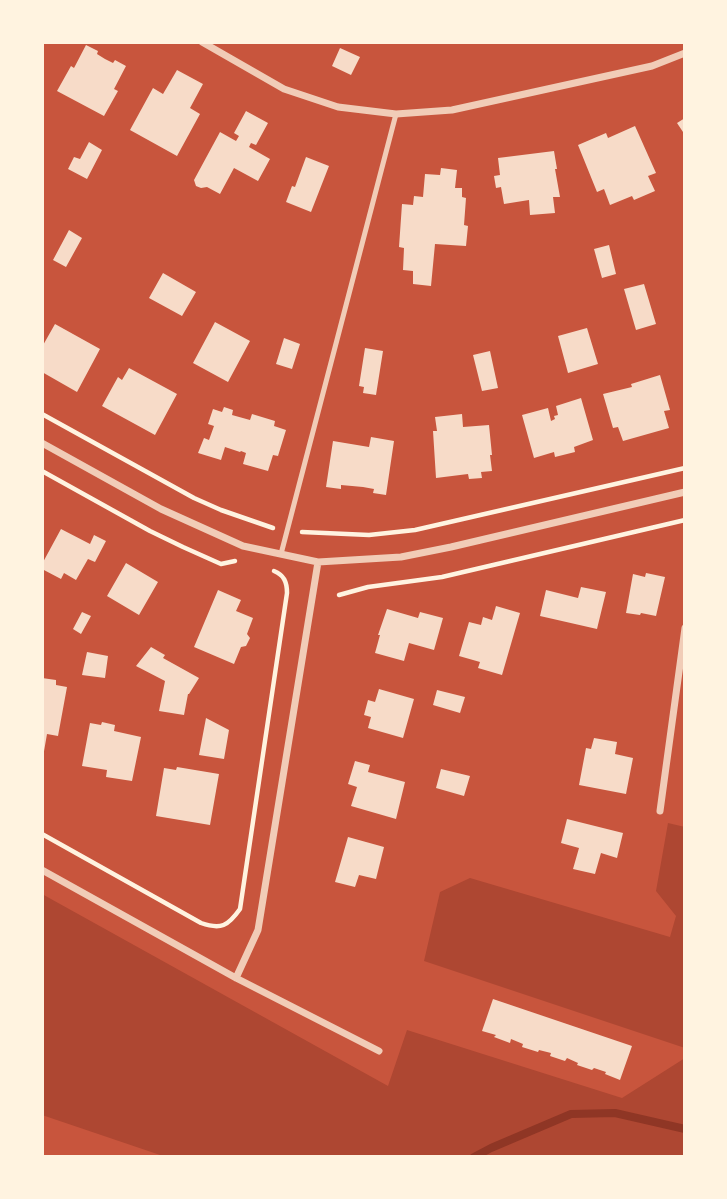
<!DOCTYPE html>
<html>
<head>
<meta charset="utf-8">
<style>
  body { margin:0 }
  #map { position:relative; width:727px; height:1199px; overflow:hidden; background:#c8553d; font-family:Ubuntu,sans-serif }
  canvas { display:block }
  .frame { position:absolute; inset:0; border:44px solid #fff3e0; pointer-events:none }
</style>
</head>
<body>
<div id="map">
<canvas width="727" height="1199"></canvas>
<div class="frame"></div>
</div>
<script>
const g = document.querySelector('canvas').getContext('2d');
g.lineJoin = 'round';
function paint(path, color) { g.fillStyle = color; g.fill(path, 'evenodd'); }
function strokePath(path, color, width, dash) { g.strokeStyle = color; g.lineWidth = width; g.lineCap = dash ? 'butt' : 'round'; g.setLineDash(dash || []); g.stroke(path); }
const green = new Path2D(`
  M668 823 685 827V1048L424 961 440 892 470 878 670 937 676 916 656 891Z
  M42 894 388 1086 407 1030 622 1098 685 1058V1157H166L42 1115Z`);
const stream = new Path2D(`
  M474 1157 491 1148 571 1114 615 1113 685 1129`);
const building = new Path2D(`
  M86 45 98 51 97 54 105 59 113 63 115 60 126 66 114 89 118 91 104 116 57 91 71 66 74 68Z
  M340 48 360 57 351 75 332 66Z
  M177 70 203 84 190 108 200 114 177 156 130 130 153 88 163 94Z
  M246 111 268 123 256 145 251 143 249 147 270 159 258 181 234 168 220 194 207 187 201 188 196 186 194 180 220 132 236 141 239 136 234 133Z
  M685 118V135L677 123Z
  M635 126 656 173 648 176 655 191 634 200 632 196 610 205 604 189 597 192 578 145 606 133 608 138Z
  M89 142 102 150 87 179 68 169 74 157 80 159Z
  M554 151 557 169H555L560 197H553L555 213 530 215 529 200 504 204 501 187 496 188 494 176 500 175 498 158Z
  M306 157 329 166 311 212 286 202 292 186 295 187Z
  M441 168 457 170 455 188H462V197L466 198 464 225 468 226 466 246 435 244 431 286 413 284V271L403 270 404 248 399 247 402 204 413 205 414 196 423 197 425 174 440 175Z
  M69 230 82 238 66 267 53 260Z
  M609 245 616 274 602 278 594 249Z
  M163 273 196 292 182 316 149 298Z
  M644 284 656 324 636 330 624 289Z
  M215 322 250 341 228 382 193 363Z
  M55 324 100 349 77 392 42 372V347Z
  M587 328 598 364 568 373 558 336Z
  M284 338 300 344 292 369 276 364Z
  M365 348 383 351 376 395 363 393 364 387 359 386Z
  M490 351 498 388 482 391 473 355Z
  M129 368 177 394 155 435 102 406 118 377 122 380Z
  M660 375 670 410 664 411 669 428 623 441 618 427 613 428 603 394 632 387 631 384Z
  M581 398 593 440 574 447 575 452 555 457 554 452 534 458 522 415 548 408 551 421 555 419 554 416 558 415 556 406Z
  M224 407 233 410 232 415 250 420 252 414 275 421 274 426 286 430 278 456 273 455 268 471 243 464 246 453 241 451 240 452 225 447 221 460 198 453 204 438 209 440 214 426 208 424 213 409 222 412Z
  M462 414 463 427 489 425 492 455H490L492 471 481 472 482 478 469 479 468 474 436 478 433 431H437L435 417Z
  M371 437 394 441 386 495 373 493 374 489 363 487 341 485V489L326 487 333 441 369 447Z
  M61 529 90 544 94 535 106 541 95 562 88 559 76 580 64 573 61 579 42 569V564Z
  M126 563 158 582 139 615 107 596Z
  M646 573 665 577 656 616 641 613 640 615 626 613 633 574 645 577Z
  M581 587 606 592 597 629 540 616 546 590 578 598Z
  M218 590 241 600 236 611 253 618 247 634 250 638 246 646 241 647 234 664 194 647Z
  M496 606 520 613 502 675 478 668 480 662 459 656 469 622 481 625 483 617 492 620Z
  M387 609 418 618 420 612 443 618 434 650 409 643 404 661 375 653 380 635H378Z
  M82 612 91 616 81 634 73 629Z
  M151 647 165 655 163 658 199 678 189 694H188L184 715 159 711 165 681 136 666Z
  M87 652 108 656 105 678 82 675Z
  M42 678 56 680V685L67 687 58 736 47 734 43 757H42Z
  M379 689 414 699 403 738 368 728 371 717 364 715 368 700 375 702Z
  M437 690 465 697 460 713 433 705Z
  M206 718 229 730 224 759 199 755Z
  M102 722 115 725 114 731 141 737 132 781 106 777 107 770 82 766 90 723 101 725Z
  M594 738 617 742 615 754 633 758 626 794 579 785 586 748 591 749Z
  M355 761 370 765 368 772 405 782 396 819 351 806 357 787 348 784Z
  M177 767 219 774 210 825 156 816 164 768 176 770Z
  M441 769 470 776 464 796 436 788Z
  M567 819 623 833 617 858 601 853 595 874 573 869 579 848 561 843Z
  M348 837 384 847 376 879 359 875 355 887 335 882Z
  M493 999 632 1046 620 1080 605 1074 606 1072 594 1068 592 1070 577 1065 578 1063 567 1058 565 1061 550 1056 551 1053 539 1050 538 1052 522 1047 523 1044 511 1039 510 1043 494 1037 496 1035 482 1031Z`);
const path = new Path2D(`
  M42 414 194 498 221 510 273 528
  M42 471 150 531 183 547 221 564 235 561
  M302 532 369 535 415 530 685 468
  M339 595 368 587 442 577 685 520
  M42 834 201 923C221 930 228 926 240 909L287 593C287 582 284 575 274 571`);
const service = new Path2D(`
  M281 554 396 114`);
const minor = new Path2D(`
  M202 42 284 89 338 107 396 114 452 110 652 66 685 53
  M42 443 161 509 243 546 318 562 401 557 451 547 685 492
  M660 811 685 628
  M42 870 236 978 379 1051
  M236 978 258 930 318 562`);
paint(green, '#ae4732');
strokePath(stream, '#8f3625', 8);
paint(building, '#f7dbc8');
strokePath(path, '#fff3e0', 4.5);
strokePath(service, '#f1ccb7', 5);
strokePath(minor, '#f1ccb7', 7);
</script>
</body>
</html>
